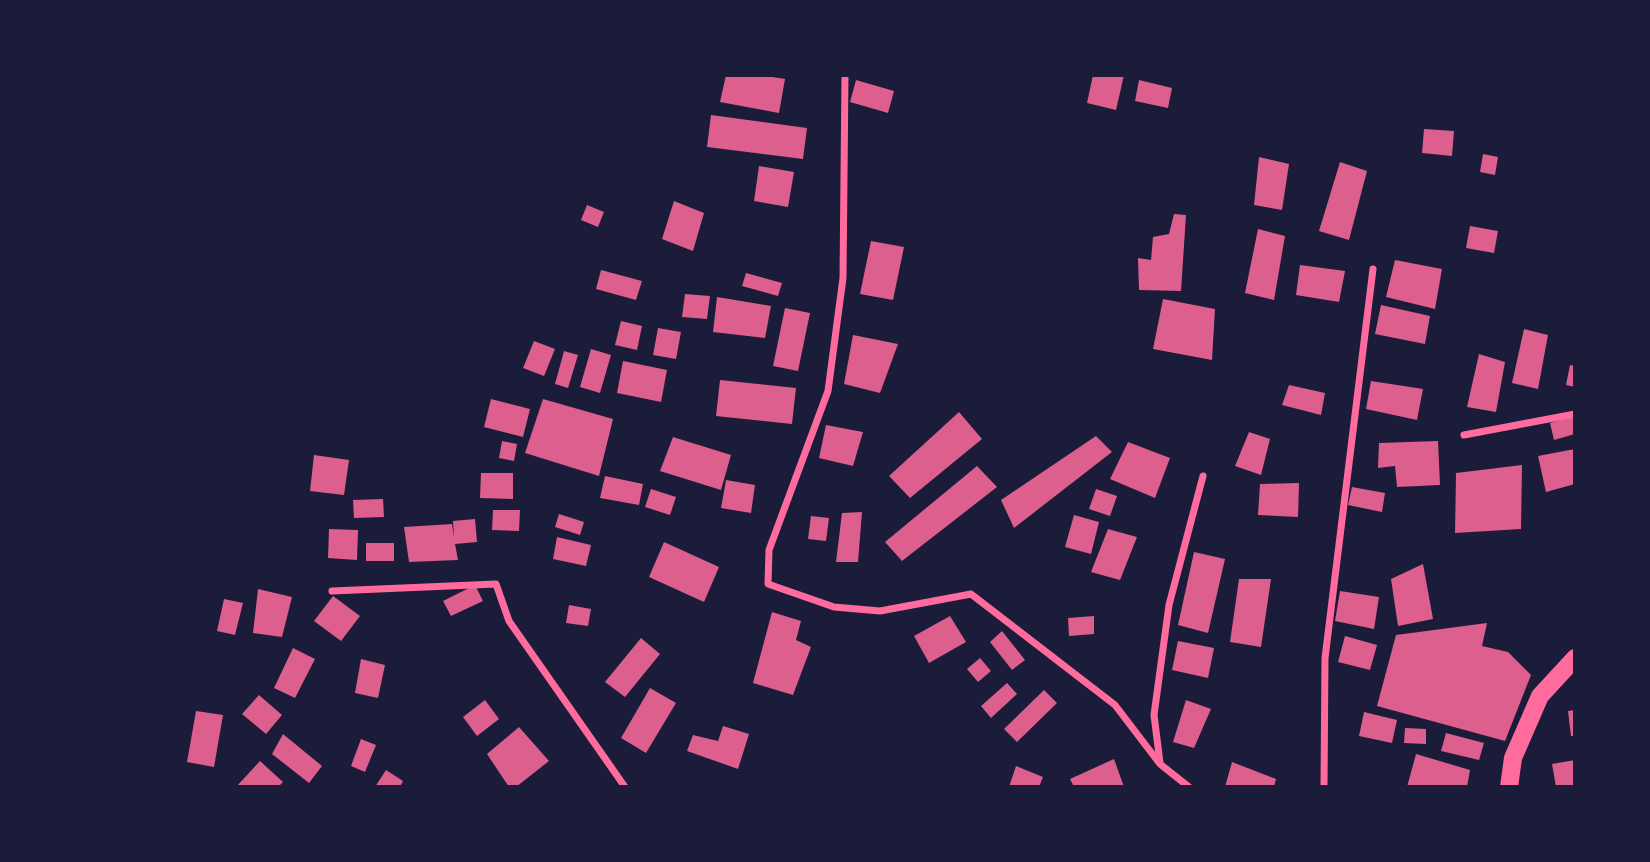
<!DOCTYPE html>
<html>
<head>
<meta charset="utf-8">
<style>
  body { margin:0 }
  #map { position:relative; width:1650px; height:862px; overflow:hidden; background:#1b1b3a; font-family:"Titillium Web",sans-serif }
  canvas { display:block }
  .frame { position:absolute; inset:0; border:77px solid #1b1b3a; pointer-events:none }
</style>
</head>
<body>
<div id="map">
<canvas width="1650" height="862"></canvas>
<div class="frame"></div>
</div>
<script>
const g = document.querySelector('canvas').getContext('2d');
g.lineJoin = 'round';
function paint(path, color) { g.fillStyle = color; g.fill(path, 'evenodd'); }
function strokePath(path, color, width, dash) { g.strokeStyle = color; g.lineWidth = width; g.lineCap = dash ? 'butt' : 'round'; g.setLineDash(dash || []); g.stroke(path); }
const building = new Path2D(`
  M726 75H760L785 79 779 113 720 102Z
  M1093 75H1124L1116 110 1087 103Z
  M856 80 894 91 888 113 850 102Z
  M1139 80 1172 88 1168 108 1135 101Z
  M711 115 807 128 803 159 707 147Z
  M1424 129 1454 131 1452 156 1422 153Z
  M1483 154 1498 157 1495 175 1480 172Z
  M1259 157 1289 164 1282 210 1254 205Z
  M1340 162 1367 171 1349 240 1319 231Z
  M759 166 794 172 788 207 754 201Z
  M674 201 704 213 693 251 662 239Z
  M587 205 604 212 598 227 581 220Z
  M1174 214 1186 215 1181 291 1139 290 1138 258 1151 260 1153 237 1169 234Z
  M1470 226 1498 231 1494 253 1466 248Z
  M1258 229 1285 236 1274 300 1245 293Z
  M871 241 904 247 893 300 860 294Z
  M1395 260 1442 269 1435 309 1386 297Z
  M1300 265 1345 271 1339 302 1296 295Z
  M601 270 642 281 636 300 596 289Z
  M746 273 782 283 778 296 742 286Z
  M685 294 710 296 707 319 682 317Z
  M717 297 771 306 765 338 713 332Z
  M1163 299 1215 309 1212 360 1153 349Z
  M1381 305 1430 316 1425 344 1375 334Z
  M785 308 810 313 798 371 773 366Z
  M621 321 642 326 637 350 615 345Z
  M658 328 681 332 676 359 653 355Z
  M1524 329 1548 335 1538 389 1512 383Z
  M853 335 898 344 880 393 844 384Z
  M534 341 555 349 544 376 523 368Z
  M591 349 611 355 600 393 580 387Z
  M564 351 578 355 568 388 555 384Z
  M1479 354 1505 362 1496 412 1467 407Z
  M623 361 667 370 661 402 617 393Z
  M1570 365 1575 366V387L1566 385Z
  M720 380 796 388 792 424 716 416Z
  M1371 381 1423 389 1417 420 1366 409Z
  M1289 385 1325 393 1321 415 1282 405Z
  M491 399 530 409 523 437 484 427Z
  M543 399 613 419 599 476 525 453Z
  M959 412 982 439 910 498 889 476Z
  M1575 416V434L1554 440 1550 423Z
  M826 425 863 432 853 466 819 458Z
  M1249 432 1270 439 1261 475 1235 466Z
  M1096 436 1112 452 1014 528 1001 500Z
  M673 437 731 455 721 490 660 471Z
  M502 441 517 444 514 461 499 458Z
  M1438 441 1440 485 1397 487 1395 466 1378 468 1379 443Z
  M1128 442 1170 458 1155 498 1110 479Z
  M1575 449V484L1546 492 1538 456Z
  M314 455 349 460 344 495 310 491Z
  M1522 465 1521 529 1455 533 1456 473Z
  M977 466 997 487 902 561 885 542Z
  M481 473H513V499L480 498Z
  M605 476 643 484 639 505 600 498Z
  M726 480 755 485 751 513 721 508Z
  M1299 483 1298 517 1258 515 1260 484Z
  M1352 487 1385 493 1382 512 1348 505Z
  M651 489 676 497 670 515 645 507Z
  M1096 489 1117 496 1110 516 1089 509Z
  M383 499 384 517 354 518 353 500Z
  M493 510H520L519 531 492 530Z
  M862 512 858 562H836L842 513Z
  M559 514 584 522 580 535 555 527Z
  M1074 515 1099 522 1091 554 1065 547Z
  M811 516 829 518 826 541 808 539Z
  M475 519 477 542 455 544 458 560 409 562 404 527 452 524 454 538 453 521Z
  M329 529 358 530 357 560 328 558Z
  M1108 529 1137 537 1120 580 1091 572Z
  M557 537 591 545 586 566 553 559Z
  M664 542 719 567 704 602 649 577Z
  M366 543H394V561H366Z
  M1194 552 1225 559 1208 633 1178 625Z
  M1423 564 1433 619 1398 626 1391 579Z
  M1239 579H1271L1261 647 1230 642Z
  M475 585 483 601 451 616 443 601Z
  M258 589 292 597 282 637 253 633Z
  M1340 591 1379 597 1374 629 1335 621Z
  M333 596 360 616 341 641 314 621Z
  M224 599 243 603 235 635 217 631Z
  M569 605 591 609 588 626 566 623Z
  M772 612 801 621 796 640 811 647 793 695 753 683Z
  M950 616 966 642 929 663 914 636Z
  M1094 616V634L1069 636 1068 618Z
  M1487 623 1482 646 1508 652 1531 675 1505 741 1377 706 1396 635Z
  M1002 631 1025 660 1012 670 990 642Z
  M1345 636 1377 645 1370 670 1338 662Z
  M641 638 660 654 625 697 605 682Z
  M1178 641 1214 648 1208 678 1172 670Z
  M293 648 315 659 295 698 274 688Z
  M980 658 991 671 978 682 967 669Z
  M361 659 385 665 378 698 355 693Z
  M1007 683 1017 694 991 718 981 706Z
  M650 688 676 703 646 753 621 738Z
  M1044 690 1057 703 1017 742 1004 729Z
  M259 695 282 715 266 734 242 714Z
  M485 700 499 719 477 736 463 717Z
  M1186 700 1211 709 1194 748 1173 742Z
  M1575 710V736H1571L1568 711Z
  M196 711 223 715 214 767 187 762Z
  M1364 712 1397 720 1392 743 1359 736Z
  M723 726 749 734 738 769 687 751 693 735 718 741Z
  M519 727 549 761 516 787H509L487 754Z
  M1405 728 1426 729V744L1404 743Z
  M1446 733 1484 743 1479 760 1441 751Z
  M283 734 322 766 309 783 272 754Z
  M361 739 376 745 365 772 351 766Z
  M1416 754 1470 770 1467 787H1407Z
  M1114 759 1124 787H1074L1070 779Z
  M1575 760V787H1556L1552 764Z
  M260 761 283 782 278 787H236Z
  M1232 762 1276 779 1274 787H1225Z
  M1016 766 1043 777 1039 787H1009Z
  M386 770 403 781 400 787H375Z`);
const minor = new Path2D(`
  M845 75 843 278 828 391 769 550 768 584 834 607 880 611 971 594 1115 705 1160 764 1189 787
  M1464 435 1575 414
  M332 591 496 584 509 621 625 787
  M1160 763 1154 715 1169 605 1203 476
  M1324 787 1325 658 1373 269`);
const primary = new Path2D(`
  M1509 787 1513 758 1540 696 1575 658`);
paint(building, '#dd5f8e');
strokePath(minor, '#ff6b9d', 7);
strokePath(primary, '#ff6b9d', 18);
</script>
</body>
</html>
